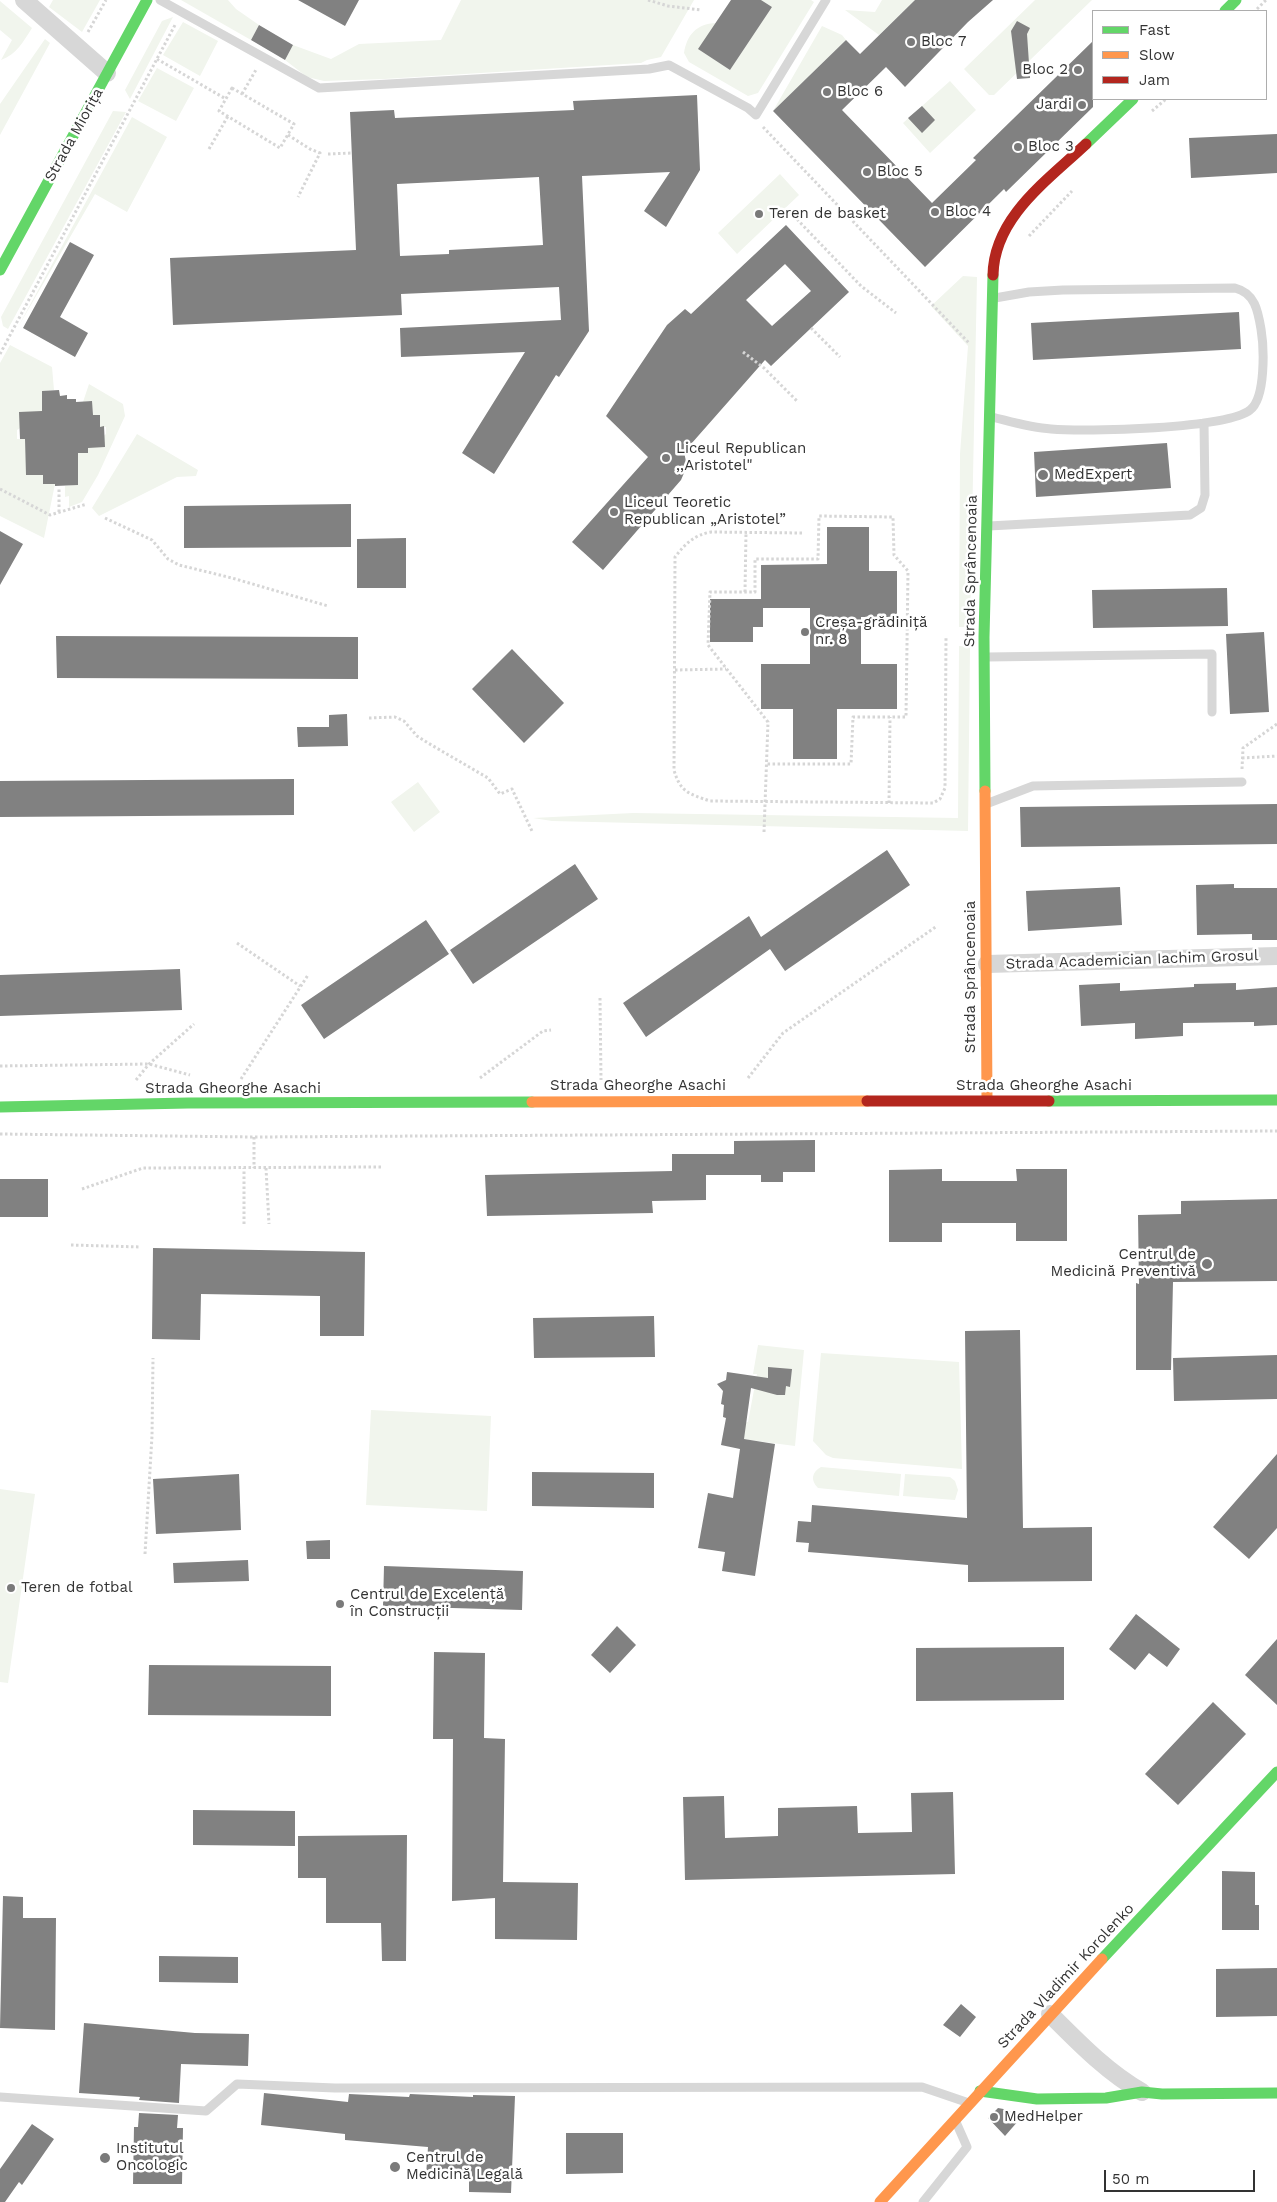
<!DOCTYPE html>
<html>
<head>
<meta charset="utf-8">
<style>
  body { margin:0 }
  #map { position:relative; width:1277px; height:2202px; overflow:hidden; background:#fff; font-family:"Work Sans",sans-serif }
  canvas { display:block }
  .legend { position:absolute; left:1092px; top:10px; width:175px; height:90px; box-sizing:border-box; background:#fff; border:1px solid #adadad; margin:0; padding:6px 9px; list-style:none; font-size:15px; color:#333 }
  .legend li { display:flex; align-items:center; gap:10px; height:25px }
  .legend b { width:25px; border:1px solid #adadad }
  .scale { position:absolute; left:1104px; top:2170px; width:151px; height:22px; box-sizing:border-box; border:2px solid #333; border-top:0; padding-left:6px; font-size:15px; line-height:18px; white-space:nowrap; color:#333; -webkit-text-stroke:4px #fff; paint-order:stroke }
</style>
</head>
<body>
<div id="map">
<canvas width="1277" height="2202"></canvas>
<ul class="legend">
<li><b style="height:6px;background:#63d668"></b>Fast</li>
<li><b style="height:6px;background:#ff974d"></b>Slow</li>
<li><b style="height:6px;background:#b3261e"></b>Jam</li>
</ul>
<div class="scale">50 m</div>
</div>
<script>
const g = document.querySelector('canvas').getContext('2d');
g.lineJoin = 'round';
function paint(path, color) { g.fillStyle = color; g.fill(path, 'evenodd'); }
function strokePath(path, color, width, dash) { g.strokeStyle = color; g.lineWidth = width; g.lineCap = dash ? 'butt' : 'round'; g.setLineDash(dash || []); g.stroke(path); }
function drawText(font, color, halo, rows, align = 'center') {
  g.font = font + ' "Work Sans",sans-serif'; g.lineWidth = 5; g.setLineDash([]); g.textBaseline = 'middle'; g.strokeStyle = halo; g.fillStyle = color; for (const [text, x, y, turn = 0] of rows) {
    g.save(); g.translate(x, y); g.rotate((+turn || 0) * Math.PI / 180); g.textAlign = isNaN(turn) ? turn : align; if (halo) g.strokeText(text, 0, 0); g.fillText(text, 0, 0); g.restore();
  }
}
const green = new Path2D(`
  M53 0H100L82 32 49 7Z
  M181 0H228L236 9 259 25 251 40Z
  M461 0H694L661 57 647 60 641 63 384 79 324 81 307 77 285 60 293 45 331 59 359 44 441 40Z
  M761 0H811L814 2 758 93 748 96 689 62 684 53C687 35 696 24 716 23L699 49 730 70 772 7Z
  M882 0H915L879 35 845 10 875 12Z
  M1035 0H1092L994 95H989L964 69Z
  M0 1 32 28C23 42 17 54 1 60L12 40 0 30Z
  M173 17 130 99 125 90 162 21Z
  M183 22 218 41 200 76 163 55Z
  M822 26 842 35 846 40 773 111Z
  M45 39 50 43 0 135V104Z
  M157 68 194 88 176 121 138 101Z
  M950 81 976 110 930 153 903 123Z
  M113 111 126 112 8 329 3 326 1 317Z
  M132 117 167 137 127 212 95 194 17 329Z
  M780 174 799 195 737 254 718 233Z
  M963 276 977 277 970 627H959L960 454 968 346 931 306Z
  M10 345 52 367 54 390 45 391 42 393 44 414 17 430V439H31L26 472 30 475H43L44 484H55L44 538 0 516V363Z
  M89 384 123 404 125 416 98 475 82 502 69 507V496L65 497V486L74 485 78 481V461L74 453H88V448L106 434V427H100V415H93L92 405 89 401 83 402Z
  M137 434 198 470 196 476 177 477 99 516 92 508Z
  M959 646 970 647 968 831 552 821 533 818 633 813 958 818Z
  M418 782 440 812 414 832 391 802Z
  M758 1345 804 1350 795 1446 742 1439 743 1423 748 1422 757 1374H753Z
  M821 1353 959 1362 962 1469 833 1458 826 1455 813 1441Z
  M371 1410 491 1416 487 1511 366 1505Z
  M821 1467 901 1474 899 1496 818 1488C810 1480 812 1472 821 1467Z
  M905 1474 950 1477 955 1481 958 1490 955 1500 903 1496Z
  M0 1489 35 1494 8 1683 0 1682Z`);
const building = new Path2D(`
  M298 0H359L345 26Z
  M731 0H761L772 7 730 70 698 49Z
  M915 0H993L968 22 905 87 886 67 842 110 932 203 976 160 973 158 1093 41V107L1006 192 1004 189 925 267 773 111 846 40 860 54Z
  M1017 21 1030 28 1027 34 1030 78 1017 79 1011 31Z
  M259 25 293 45 285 60 251 40Z
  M697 95 700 170 666 227 644 211 670 172 582 176 589 331 559 377 556 375 494 474 462 453 525 352 401 357 400 328 561 320 559 287 401 294 402 315 173 325 170 258 356 250 350 112 394 110 395 118 574 110 573 101ZM539 177 543 245 449 250V254L400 256 397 184Z
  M922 106 935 120 922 133 908 118Z
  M1277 134V173L1191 178 1189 138Z
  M786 225 849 292 771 366 765 360 684 452 687 466 681 480 603 570 572 542 648 457 606 416 667 325 685 309 691 314ZM785 264 811 291 772 326 746 300Z
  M70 242 94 255 60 317 88 333 75 357 23 328Z
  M1239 312 1241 349 1033 360 1031 323Z
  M59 390 60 396 67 395V399H76V402L92 401 93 415H100V427L104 426 105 447 88 448V453H78V485L55 486V484H43V475H26L25 439H20L19 412 42 411V391Z
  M1167 443 1171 488 1036 497 1034 452Z
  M351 504V547L184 548V506Z
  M827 527H869V571H897V617H861V664H897V709H837V759H793V709H761V664H810V608H763V627H753V642H710V599H761V565L827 564Z
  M0 531 23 544 0 585Z
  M406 538V588H357V539Z
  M1227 588 1228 626 1093 628 1092 590Z
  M1264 632 1269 712 1230 714 1226 634Z
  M56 636 358 637V679L57 678Z
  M512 649 564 703 524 743 472 689Z
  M347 714 348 746 298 747 297 727H329V715Z
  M294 779V815L0 817V781Z
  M1277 804V844L1021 847 1020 807Z
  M887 850 910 885 785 971 770 949 646 1037 623 1003 749 916 761 937Z
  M575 864 598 899 473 984 450 950Z
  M1234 884V888H1277V940H1252V934L1197 935 1196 885Z
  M1120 887 1122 925 1028 931 1026 891Z
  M426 920 449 954 324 1039 301 1005Z
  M180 969 182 1010 0 1016V975Z
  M1120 983V991L1194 987V984L1236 983V990L1277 987V1025L1254 1026V1022L1183 1023V1036L1135 1039V1023L1081 1026 1079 985Z
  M815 1140V1172H783V1182H761V1175H706V1200L652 1201 653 1213 487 1216 485 1175 672 1171V1154H734V1141Z
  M942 1169V1181H1017L1016 1169H1067V1241H1016V1223H942V1242H889V1170Z
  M0 1179H48V1217H0Z
  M1277 1199V1281L1173 1282 1171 1370H1136V1283L1139 1284 1138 1215 1181 1214V1201Z
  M153 1248 365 1252 364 1336H320V1296L201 1294 200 1340 152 1339Z
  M654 1316 655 1357 534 1358 533 1318Z
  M1020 1330 1023 1528 1092 1527V1581L968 1582V1565L808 1552 809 1543 796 1542 798 1521 811 1522 812 1505 967 1518 965 1331Z
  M1277 1355V1399L1174 1401 1173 1358Z
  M768 1367 792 1369 790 1387 786 1386 785 1395H777L751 1388 744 1439 775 1444 755 1576 722 1571 725 1552 698 1548 708 1493 733 1498 740 1449 721 1445 726 1418 723 1417 724 1405 721 1404 723 1391 717 1384 726 1380 727 1372 768 1378Z
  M1277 1454V1528L1249 1559 1213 1527Z
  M532 1472 654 1473V1508L532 1506Z
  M239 1474 241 1530 156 1534 153 1479Z
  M330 1540V1559H307L306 1541Z
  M248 1560 249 1581 174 1583 173 1563Z
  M384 1566 523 1571 522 1610 383 1606Z
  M1136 1614 1180 1649 1167 1667 1149 1653 1135 1670 1109 1649Z
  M617 1626 636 1645 610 1673 591 1655Z
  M1277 1639V1705L1245 1675Z
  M1064 1647V1700L916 1701V1648Z
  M434 1652 485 1653 484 1738 505 1739 503 1882 578 1883 577 1940 495 1939V1898L452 1901 453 1739H433Z
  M149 1665 331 1666V1716L148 1715Z
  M1213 1702 1246 1734 1178 1805 1145 1774Z
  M953 1792 955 1874 685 1880 683 1797 724 1796 725 1838 778 1836V1808L857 1806 858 1833 912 1832 911 1793Z
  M193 1810 295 1811V1846L193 1845Z
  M407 1835 406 1961H382L381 1923H326V1878H298V1836Z
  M1222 1871 1255 1872V1905H1259V1930H1222Z
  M3 1896 23 1897V1918H56L55 2030 0 2028Z
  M159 1956 238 1957V1983L159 1982Z
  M1277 1968V2016L1216 2017V1969Z
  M961 2004 976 2017 960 2037 943 2025Z
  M84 2023 195 2033 249 2034 248 2066 181 2064 179 2103 139 2100 140 2097 79 2093Z
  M264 2093 348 2102 349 2094 409 2097 410 2094 473 2097V2095L515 2096 511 2193 469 2192V2179L426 2176 428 2147 345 2140V2134L261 2125Z
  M998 2108 1009 2110 1019 2120 1005 2136 988 2118Z
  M139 2113 178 2115 177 2128H183L182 2184H133L134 2127H138Z
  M32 2124 54 2139 22 2185 19 2182 5 2202H0V2169Z
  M566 2133H623V2173L566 2174Z`);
const path = new Path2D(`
  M648 0 668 6 701 10
  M1257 9 1266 0
  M88 32 106 0
  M157 59 226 99
  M232 88 294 124 280 148 219 111Z
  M242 94 257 68
  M1152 111 1166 99
  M763 127 969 343
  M288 135 310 149 320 153 298 197
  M209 149 228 116
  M328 154 352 153
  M790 212 861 286 896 313
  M1029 236 1072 191
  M811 328 840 357
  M743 352 764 368 797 401
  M0 354 175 25
  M0 489 50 515 87 504
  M59 512V488
  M105 518 152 540 168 559 179 565 232 578 328 606
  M802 533 711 532C694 535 685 544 675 557L674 770C680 792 689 794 710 801L933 803 940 799 945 788 946 637
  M745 592 746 532
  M675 670 726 669
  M369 718 395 717 404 721 417 736 428 743 488 778 500 794 512 789 532 831
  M1242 758 1277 756
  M1242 769 1243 748 1277 724
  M889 803 890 717
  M764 832 768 722 708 645 710 592H755V559H818L819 516 893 517 894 555 908 571 906 717H853L851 764H767
  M237 943 300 986
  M600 998 601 1080
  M0 1066 149 1064 190 1075
  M480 1078 543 1031 551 1030
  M748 1078 783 1033 937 926
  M241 1079 308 975
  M136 1080 149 1064 194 1024
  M0 1134 254 1137 1277 1131
  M254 1137V1168
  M266 1168 269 1224
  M82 1189 143 1168 383 1167
  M244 1224V1168
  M71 1245 141 1247
  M145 1554 152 1436 153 1358`);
const lane = new Path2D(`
  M160 0 319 88 649 69 669 65 748 108 756 115 826 0
  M992 417C1012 422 1031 428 1051 429 1086 432 1226 429 1250 410 1266 398 1264 347 1261 329 1258 311 1255 293 1235 288L1063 290 1029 292 995 298
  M989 526 1190 515 1201 508 1205 495 1204 423
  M987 657 1212 654V712
  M986 804 1033 786 1242 782
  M0 2097 206 2111 237 2084 335 2088 922 2087 966 2102
  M923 2202 967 2147 956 2122`);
const street = new Path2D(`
  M24 0 107 73
  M987 964 1277 956
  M1050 2014C1079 2043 1107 2072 1142 2092`);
const fast = new Path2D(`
  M1225 11 1236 0
  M1086 144 1133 99
  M0 270 147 0
  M985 791 984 637 993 275
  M1049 1101 1277 1100
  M0 1107 188 1103 532 1102
  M1102 1959 1277 1772
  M980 2091 1037 2099 1106 2098 1142 2092 1162 2094 1277 2093`);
const slow = new Path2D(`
  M985 791 987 1100
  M532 1102 867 1101
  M880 2202 1102 1959`);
const jam = new Path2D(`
  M993 275C994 217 1048 180 1086 144
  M867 1101H1049`);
const markers = [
  [911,42,5,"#7a7a7a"],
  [1078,70,5,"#7a7a7a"],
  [827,92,5,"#7a7a7a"],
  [1082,105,5,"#7a7a7a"],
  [1018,147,5,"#7a7a7a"],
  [867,172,5,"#7a7a7a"],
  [935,212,5,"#7a7a7a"],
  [759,214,5,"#7a7a7a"],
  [666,458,5,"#7a7a7a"],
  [1043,475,6,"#7a7a7a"],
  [614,512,5,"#7a7a7a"],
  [805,632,5,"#7a7a7a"],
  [1207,1264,6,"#7a7a7a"],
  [11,1588,5,"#7a7a7a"],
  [340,1604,5,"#7a7a7a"],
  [994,2117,5,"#7a7a7a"],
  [105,2158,6,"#7a7a7a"],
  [395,2167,6,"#7a7a7a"]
];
const poiNames = [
  ["Bloc 7",921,42],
  ["Bloc 2",1068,70,"right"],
  ["Bloc 6",837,92],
  ["Jardi",1072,105,"right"],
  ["Bloc 3",1028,147],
  ["Bloc 5",877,172],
  ["Bloc 4",945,212],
  ["Teren de basket",769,214],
  ["Liceul Republican",676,449],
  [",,Aristotel\"",676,466],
  ["MedExpert",1054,475],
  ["Liceul Teoretic",624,503],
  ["Republican „Aristotel”",624,520],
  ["Creșa-grădiniță",815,623],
  ["nr. 8",815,640],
  ["Centrul de",1196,1255,"right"],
  ["Medicină Preventivă",1196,1272,"right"],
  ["Teren de fotbal",21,1588],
  ["Centrul de Excelență",350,1595],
  ["în Construcții",350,1612],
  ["MedHelper",1004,2117],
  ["Institutul",116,2149],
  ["Oncologic",116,2166],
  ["Centrul de",406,2158],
  ["Medicină Legală",406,2175]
];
const streetNames = [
  ["Strada Miorița",74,135,-61],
  ["Strada Sprâncenoaia",971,571,-89],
  ["Strada Academician Iachim Grosul",1132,960,-2],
  ["Strada Sprâncenoaia",971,977,-90],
  ["Strada Gheorghe Asachi",638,1086],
  ["Strada Gheorghe Asachi",1044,1086],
  ["Strada Gheorghe Asachi",233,1089],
  ["Strada Vladimir Korolenko",1066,1976,-47]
];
paint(green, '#f1f5ed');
paint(building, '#818181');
strokePath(path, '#d6d6d6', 3, [2.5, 2.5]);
strokePath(lane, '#d7d7d7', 9);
strokePath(street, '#d7d7d7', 18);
strokePath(fast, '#63d668', 11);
strokePath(slow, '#ff974d', 11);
strokePath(jam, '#b3261e', 11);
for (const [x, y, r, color] of markers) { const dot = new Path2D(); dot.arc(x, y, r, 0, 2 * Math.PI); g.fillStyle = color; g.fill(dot); strokePath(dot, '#fff', 2); }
drawText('15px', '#333', '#fff', poiNames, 'left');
drawText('15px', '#333', '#fff', streetNames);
</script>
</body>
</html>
